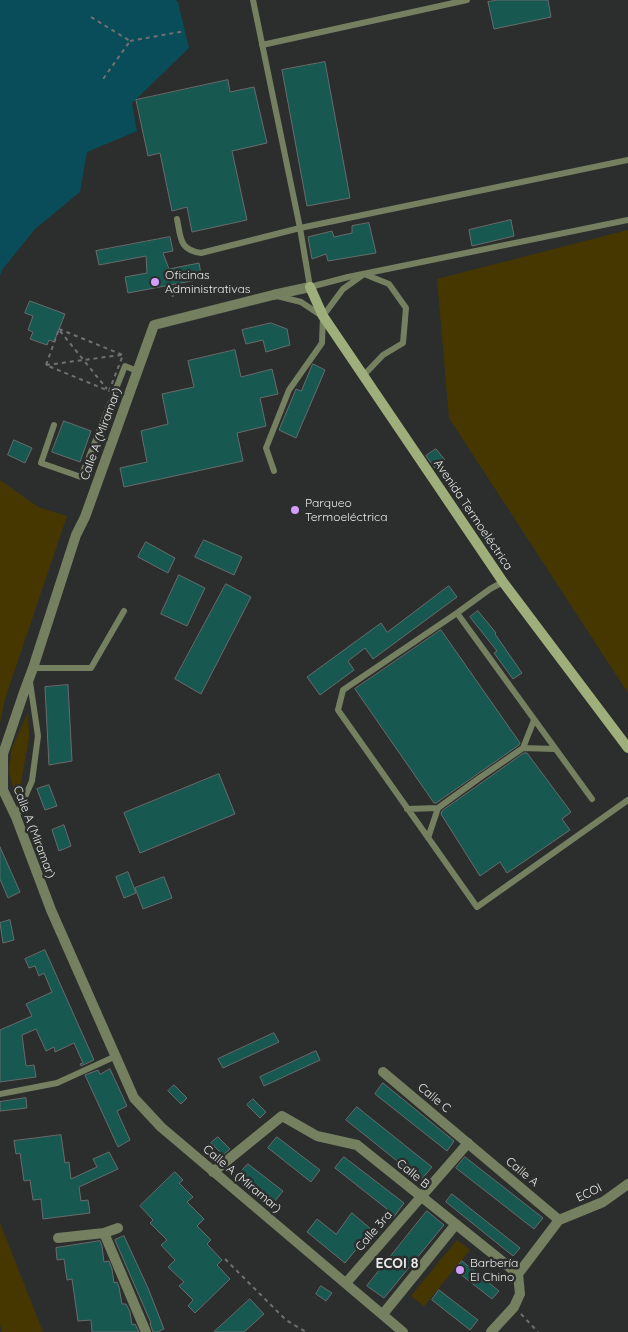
<!DOCTYPE html>
<html>
<head>
<meta charset="utf-8">
<style>
  body { margin:0 }
  canvas { display:block; background:#2b2e2c }
</style>
</head>
<body>
<canvas width="628" height="1332"></canvas>
<script>
const g = document.querySelector('canvas').getContext('2d');
g.lineJoin = 'round';
function paint(path, color) { g.fillStyle = color; g.fill(path, 'evenodd'); }
function strokePath(path, color, width, dash) { g.strokeStyle = color; g.lineWidth = width; g.lineCap = dash ? 'butt' : 'round'; g.setLineDash(dash || []); g.stroke(path); }
function drawText(font, color, halo, rows, align = 'center') {
  g.font = font + ' Quicksand,sans-serif'; g.lineWidth = 5; g.setLineDash([]); g.textBaseline = 'middle'; g.strokeStyle = halo; g.fillStyle = color; for (const [text, x, y, turn = 0] of rows) {
    g.save(); g.translate(x, y); g.rotate((+turn || 0) * Math.PI / 180); g.textAlign = isNaN(turn) ? turn : align; if (halo) g.strokeText(text, 0, 0); g.fillText(text, 0, 0); g.restore();
  }
}
const green = new Path2D(`
  M628 230V693L449 418 437 279Z
  M0 480 38 507 67 516 5 699 0 723Z
  M28 712 29 738 17 805 9 771 12 748Z
  M0 1223 2 1228 43 1332H2L0 1324Z
  M457 1240 470 1250 424 1306 411 1296Z`);
const water = new Path2D(`
  M0 0H176L178 2 189 48 132 103 137 131 87 152 80 192 35 229 2 270 0 275Z`);
const building = new Path2D(`
  M498 0H548L551 17 494 29 488 2Z
  M325 62 350 198 307 206 282 70Z
  M228 80 230 92 254 87 267 143 232 151 247 220 192 232 187 207 172 211 160 153 148 156 136 100Z
  M511 220 514 236 472 246 469 230Z
  M369 223 376 253 328 261 326 254 312 259 308 237 332 231 334 237 352 233V226Z
  M170 237 173 251 163 253 169 269 199 263 202 279 128 293 125 277 147 273 146 256 99 265 96 251Z
  M30 301 65 314 54 342 49 340 47 345 30 339 33 332 28 330 33 316 25 313Z
  M271 323 287 329 290 345 266 352 263 340 246 344 242 330Z
  M235 350 241 377 272 369 278 394 260 398 266 426 237 433 243 461 124 487 120 468 147 462 141 431 168 424 162 394 194 387 188 361Z
  M313 364 325 370 296 438 279 430 296 389 301 391Z
  M64 421 91 431 80 462 52 452Z
  M14 440 32 448 25 463 8 455Z
  M436 449 445 460 435 468 426 456Z
  M204 540 242 557 234 575 195 557Z
  M146 542 175 558 168 573 138 557Z
  M179 575 205 588 187 626 161 614Z
  M226 584 251 597 201 694 175 679Z
  M449 586 457 597 373 659 365 648 348 661 354 670 320 695 307 677 381 623 387 632Z
  M478 611 496 633 495 634 522 673 513 679 494 653 497 651 470 617Z
  M441 630 520 743 519 745 436 803H434L355 689Z
  M68 685 72 761 49 765 45 687Z
  M524 753H527L571 812 562 819 570 830 507 873 500 862 480 876 441 814 442 811Z
  M219 774 235 814 140 853 124 813Z
  M49 785 57 806 45 810 37 789Z
  M64 825 71 846 59 851 52 830Z
  M0 847 20 892 8 898 0 879Z
  M128 872 136 893 124 898 116 877Z
  M164 877 172 898 143 909 135 888Z
  M10 920 14 940 3 943 0 923Z
  M45 950 94 1060 81 1066 80 1064 83 1063 74 1043 55 1052 54 1047 46 1051 36 1029 22 1035 26 1066 34 1065 36 1077 0 1082V1030L32 1016 26 1004 52 992 44 973 39 976 35 966 29 968 25 959Z
  M274 1033 279 1042 223 1068 218 1059Z
  M316 1051 320 1060 264 1086 260 1077Z
  M110 1069 127 1106 117 1111 130 1140 118 1147 85 1075 98 1070 100 1074Z
  M383 1083 454 1141 447 1151 375 1094Z
  M174 1085 187 1098 181 1104 168 1091Z
  M26 1098 27 1108 0 1111V1102Z
  M253 1099 266 1112 260 1118 247 1105Z
  M357 1107 432 1167 421 1180 346 1120Z
  M61 1135 65 1163 69 1162 71 1179 97 1167 93 1159 109 1152 118 1169 79 1187 81 1201 88 1200 90 1213 43 1219 41 1199 33 1200 30 1180 24 1181 20 1153 16 1154 14 1141Z
  M218 1137 230 1149 223 1155 211 1143Z
  M277 1137 320 1170 311 1182 268 1148Z
  M344 1157 404 1203 393 1218 385 1212 387 1209 335 1168Z
  M465 1157 543 1218 534 1229 456 1168Z
  M248 1164 283 1191 275 1201 240 1173Z
  M175 1172 183 1180 179 1183 193 1197 187 1202 204 1219 197 1226 211 1240 207 1244 222 1260 217 1265 230 1279 195 1313 188 1306 193 1300 179 1286 184 1282 168 1267 175 1260 161 1245 167 1240 150 1223 153 1220 140 1206Z
  M452 1194 520 1248 513 1256 446 1202Z
  M427 1211 444 1225 384 1298 367 1286Z
  M352 1213 372 1230 345 1263 307 1232 317 1219 336 1234Z
  M124 1236 148 1288 164 1329 158 1332H153L150 1323H151L115 1240Z
  M100 1241 102 1246 104 1262 109 1261 112 1269 114 1283 117 1282 119 1287 122 1304H126L130 1312 132 1325 135 1324 139 1332H92L91 1320 78 1321 72 1279 67 1280 64 1259 57 1260 56 1248Z
  M462 1261 499 1291 492 1299 455 1270Z
  M321 1286 332 1293 326 1301 316 1294Z
  M439 1290 478 1320 470 1330 432 1300Z
  M250 1299 264 1314 244 1332H214Z`);
const path = new Path2D(`
  M91 17 130 41 101 82
  M130 41 185 31
  M170 285 173 297
  M59 329 123 355 109 391 46 365Z
  M60 331 107 389
  M46 365 121 355
  M225 1259 286 1320 306 1332
  M521 1314 538 1332`);
const service = new Path2D(`
  M253 0 300 228 310 287 348 277 628 220
  M262 45 467 0
  M177 219C181 238 179 250 201 253L300 228 628 160
  M277 296 301 302 322 316
  M54 425 41 463 81 477 125 366 137 371
  M274 471 266 448 289 390 322 343 323 316 343 289 364 274 389 284 406 308 403 343 383 355 363 376
  M503 582 490 589 457 613 343 690 338 710 477 907 628 800
  M457 613 592 799
  M33 668H91L124 611
  M523 748 534 720
  M407 809 438 808
  M16 817 32 781 38 736 30 682
  M428 838 438 808 478 779 523 748 555 749
  M0 1094 57 1083 116 1056`);
const minor = new Path2D(`
  M310 287 273 295 154 325 85 517 76 535 33 668 23 695 3 754V790L16 817 51 910 134 1098 161 1127 403 1332
  M383 1072 559 1220
  M213 1172 282 1116 317 1136 357 1145 518 1274
  M104 1233 146 1332
  M58 1238 104 1233 118 1228
  M346 1283 468 1143
  M383 1314 456 1224
  M491 1332 514 1307 520 1294 518 1274 559 1220 603 1202 628 1184`);
const secondary = new Path2D(`
  M310 287 323 316 503 582 628 748`);
const markers = [
  [155,282,5,"#d29dfd"],
  [295,510,5,"#d29dfd"],
  [460,1270,5,"#d29dfd"]
];
const poiNames = [
  ["Oficinas",165,275],
  ["Administrativas",165,289],
  ["Parqueo",305,503],
  ["Termoeléctrica",305,517],
  ["Barbería",470,1263],
  ["El Chino",470,1277]
];
const streetNames = [
  ["Calle A (Miramar)",101,434,-70],
  ["Avenida Termoeléctrica",473,515,56],
  ["Calle A (Miramar)",34,832,69],
  ["Calle C",434,1098,40],
  ["Calle A",522,1172,40],
  ["Calle B",413,1174,39],
  ["Calle A (Miramar)",242,1179,40],
  ["ECOI",589,1193,-26],
  ["Calle 3ra",374,1231,-49]
];
const neighbourhoodNames = [
  ["ECOI 8",397,1264]
];
paint(green, '#463700');
paint(water, '#094d5a');
paint(building, '#175851');
strokePath(building, '#676b6b', 1);
strokePath(path, '#6f7170', 2, [4, 4]);
strokePath(service, '#758060', 6);
strokePath(minor, '#758060', 10);
strokePath(secondary, '#9eaf7b', 10);
for (const [x, y, r, color] of markers) { const dot = new Path2D(); dot.arc(x, y, r, 0, 2 * Math.PI); g.fillStyle = color; g.fill(dot); strokePath(dot, '#2b2e2c', 2); }
drawText('12px', '#eaeceb', '#2b2e2c', poiNames, 'left');
drawText('12px', '#eaeceb', '#2b2e2c', streetNames);
drawText('bold 14px', '#eaeceb', '#2b2e2c', neighbourhoodNames);
</script>
</body>
</html>
